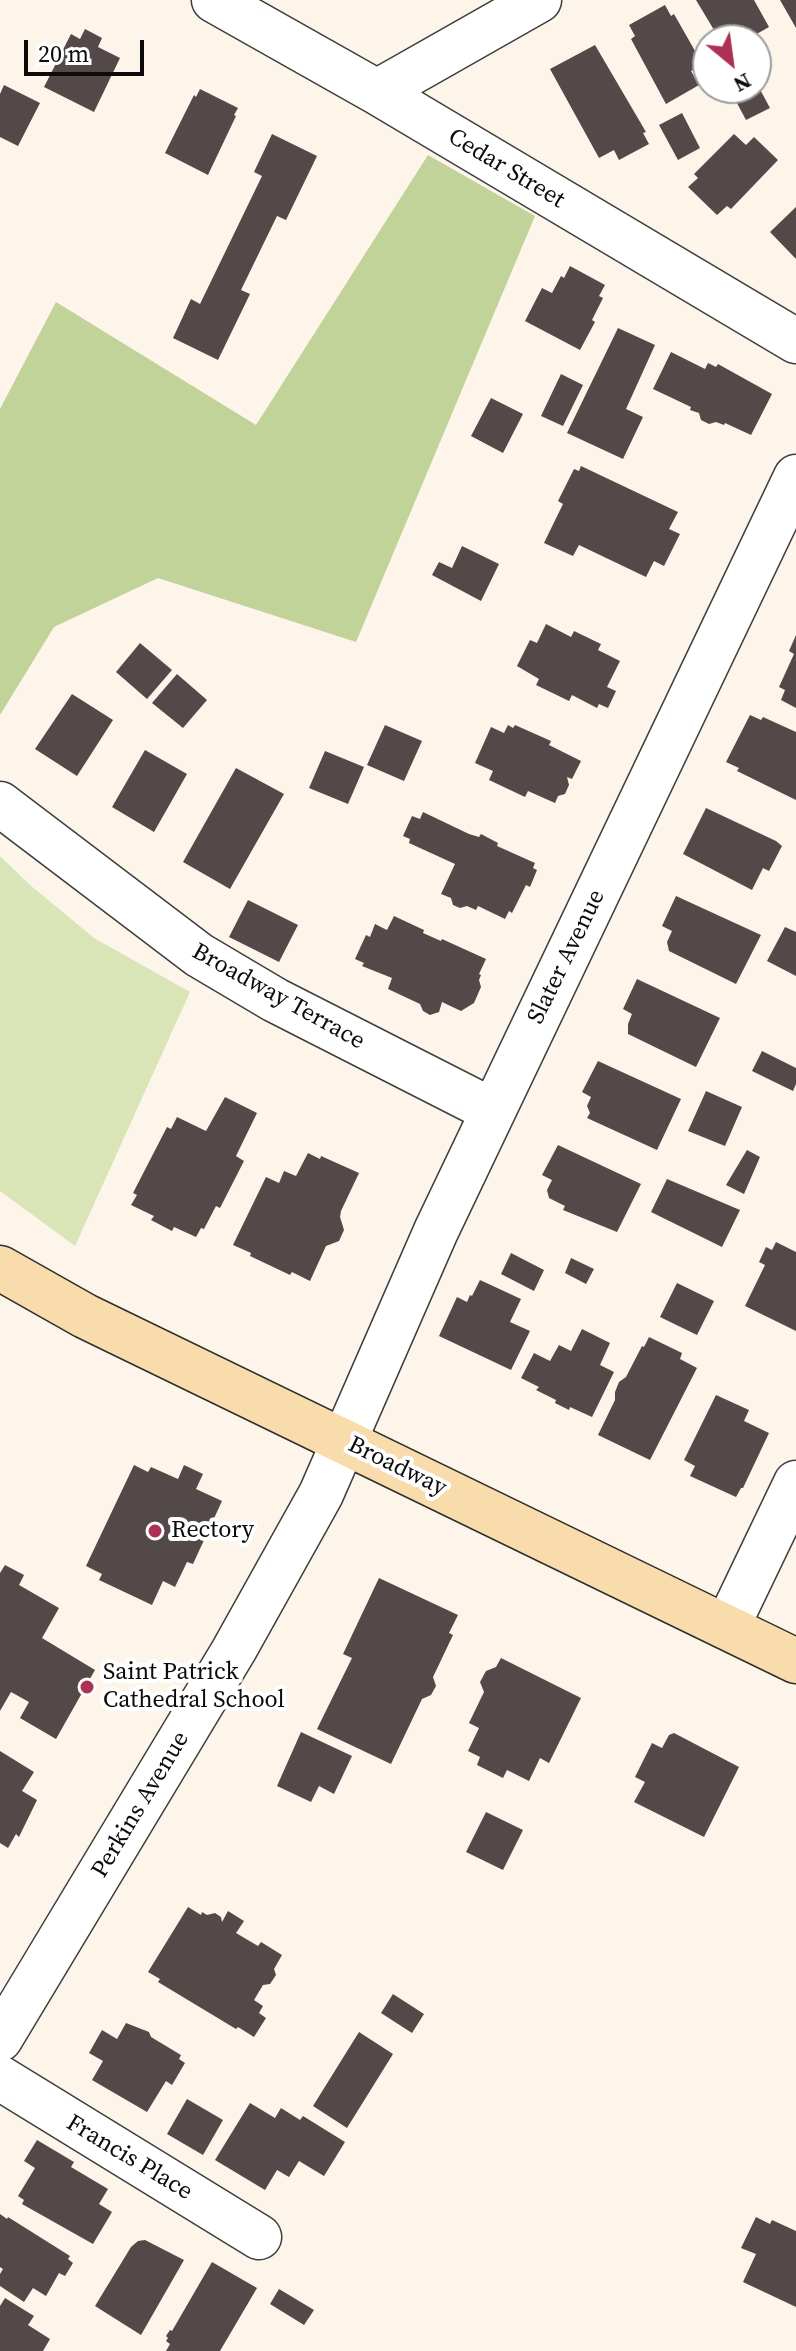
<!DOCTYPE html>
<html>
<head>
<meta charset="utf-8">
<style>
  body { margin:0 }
  #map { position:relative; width:796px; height:2351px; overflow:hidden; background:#fdf5ea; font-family:"Source Serif 4",serif }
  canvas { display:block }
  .north { position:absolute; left:692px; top:24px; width:80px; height:80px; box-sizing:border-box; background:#fff; border:2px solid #9d9d9d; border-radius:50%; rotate:151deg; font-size:22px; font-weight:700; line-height:32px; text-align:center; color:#0b0b0b }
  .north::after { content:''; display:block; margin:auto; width:28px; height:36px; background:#ad3055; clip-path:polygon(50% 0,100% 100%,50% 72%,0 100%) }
  .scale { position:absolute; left:24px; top:40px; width:120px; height:36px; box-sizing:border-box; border:4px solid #0b0b0b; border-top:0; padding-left:10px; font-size:24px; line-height:28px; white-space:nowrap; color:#0b0b0b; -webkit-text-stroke:6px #fff; paint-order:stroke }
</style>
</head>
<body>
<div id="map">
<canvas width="796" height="2351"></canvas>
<div class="north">N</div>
<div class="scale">20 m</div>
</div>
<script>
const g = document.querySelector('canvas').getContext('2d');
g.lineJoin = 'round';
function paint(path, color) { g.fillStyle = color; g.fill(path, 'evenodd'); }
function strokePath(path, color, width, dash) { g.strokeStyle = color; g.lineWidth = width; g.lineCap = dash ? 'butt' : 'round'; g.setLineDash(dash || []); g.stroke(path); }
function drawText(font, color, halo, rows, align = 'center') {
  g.font = font + ' "Source Serif 4",serif'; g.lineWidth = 8; g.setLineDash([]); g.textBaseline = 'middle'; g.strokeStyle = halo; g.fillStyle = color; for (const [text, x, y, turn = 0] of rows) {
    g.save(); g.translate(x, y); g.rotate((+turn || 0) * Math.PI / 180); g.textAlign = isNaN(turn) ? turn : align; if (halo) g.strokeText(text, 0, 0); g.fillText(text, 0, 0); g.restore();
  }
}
const green = new Path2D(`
  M0 856 30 885 94 938 190 992 75 1246 0 1191Z`);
const forest = new Path2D(`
  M428 155 535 216 356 642 158 578 54 627 0 715V409L56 302 256 425Z`);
const building = new Path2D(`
  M696 0H754L769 27 746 40H720Z
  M780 0H796V28Z
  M665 5 671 16 674 14 703 65 691 71 699 85 666 104 631 39 635 36 629 25Z
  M85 29 102 38 98 47 120 58 94 112 44 87 71 34 80 39Z
  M595 45 646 132 643 133 649 144 619 160 614 150 599 158 550 69Z
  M756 82 770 108 746 120 729 88H756Z
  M4 85 40 103 18 146 0 137V94Z
  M200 89 238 108 234 115 236 116 208 175 165 153 194 95 196 97Z
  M682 113 700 148 678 160 659 125Z
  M272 134 317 156 286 220 277 216 241 290 250 294 218 360 173 338 191 299 200 304 262 176 254 172Z
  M734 134 746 145 754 137 778 160 731 209 727 206 717 215 688 187 698 178 694 174Z
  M796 207V259L770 232Z
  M570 266 605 285 599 296 603 298 592 320 595 322 580 350 525 321 542 288 552 293 561 276 564 278Z
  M618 328 655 345 626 409 643 417 623 459 567 433Z
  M671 352 705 369 708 363 716 367 718 364 772 394 751 435 725 423 724 425 716 422 709 424 701 420 699 413 690 410 691 407 653 389Z
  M561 374 583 385 563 426 541 416Z
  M491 398 523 414 503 453 471 436Z
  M581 466 678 512 669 529 680 534 664 566 654 561 646 577 579 545 573 556 544 543 563 504 558 501 574 469 579 471Z
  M462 546 499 564 481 601 432 575 439 562 452 568Z
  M546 624 571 637 574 631 601 644 598 650 620 661 607 687 616 691 608 708 599 704 597 708 572 695 569 701 536 685 539 679 517 666 530 640 537 643Z
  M796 635V708L781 700 785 690 779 687 794 654 789 651Z
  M140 643 172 670 147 699 116 672Z
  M177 674 207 700 183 728 152 703Z
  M72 694 113 720 77 776 35 749Z
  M750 715 761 720 763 717 796 732V800L737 771 739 768 726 762Z
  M385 725 422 741 404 781 367 765Z
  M508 725 513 728 515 725 551 741 549 745 581 761 572 779 567 777 569 785 565 794 558 796 555 803 528 791 525 797 489 780 493 771 475 763 491 727 504 733Z
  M145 750 187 774 154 832 112 807Z
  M325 751 364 767 348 804 309 788Z
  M236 768 284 794 230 889 183 862Z
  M706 808 776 841 782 846 769 871 763 868 752 890 683 854Z
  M423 812 469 834 479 837 481 834 498 843 497 846 535 863 533 868 537 870 530 887 526 885 512 913 509 911 505 919 478 906 476 910 467 906 460 908 453 905 451 898 441 894 455 864 409 843 410 839 403 836 412 816 420 819Z
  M676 896 761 935 736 984 669 951 667 942 672 931 662 926Z
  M248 900 298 925 279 962 229 937Z
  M394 916 424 930 423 933 441 941 442 939 486 959 479 974 481 975 479 980 481 987 474 1003 461 1011 442 1002 439 1012 430 1015 423 1011 420 1004 388 989 392 978 362 966 364 963 355 959 366 935 370 937 375 924 387 930Z
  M785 927 796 932V976L767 961Z
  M637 979 720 1018 696 1067 628 1034V1024L632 1014 623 1009Z
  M762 1051 796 1068V1084L793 1091 752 1071Z
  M598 1061 681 1099 657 1150 587 1118 590 1113 587 1106 591 1097 582 1092Z
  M706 1091 742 1107 725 1146 688 1131Z
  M225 1097 257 1113 236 1156 244 1161 220 1208 216 1206 204 1229 201 1228 196 1237 174 1227 172 1231 151 1220 154 1216 131 1205 137 1195 133 1193 167 1127 171 1129 177 1117 206 1131Z
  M558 1145 641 1184 617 1232 563 1210 565 1206 549 1198 547 1190 552 1180 542 1175Z
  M747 1150 760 1157 744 1194 726 1185Z
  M308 1153 320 1159 321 1156 359 1173 341 1211 340 1217 344 1230 339 1241 326 1246 310 1281 292 1272 290 1275 250 1256 251 1253 233 1245 266 1177 279 1183 284 1171 296 1176Z
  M667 1179 740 1210 722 1247 651 1212Z
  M776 1242 796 1252V1331L745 1306 765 1265 759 1262 766 1247 772 1250Z
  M511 1253 544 1270 534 1291 501 1274Z
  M571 1258 594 1269 586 1284 565 1273Z
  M480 1280 521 1299 510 1322 530 1331 511 1370 439 1336 457 1297 467 1302 470 1295 472 1296Z
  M677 1283 714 1301 697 1335 660 1317Z
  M582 1329 610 1343 600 1365 614 1372 592 1417 570 1407 569 1410 555 1403 556 1400 536 1390 539 1387 521 1378 534 1353 550 1361 559 1345 571 1351Z
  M649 1337 682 1353 680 1359 697 1368 650 1460 598 1435 615 1400V1392L619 1382 626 1377 642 1346 644 1347Z
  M716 1395 749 1410 744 1421 769 1433 743 1488H741L736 1497 690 1476 695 1466 684 1460Z
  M134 1465 148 1472 151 1467 178 1479 184 1465 203 1474 196 1489 222 1501 193 1564 187 1562 175 1587 163 1581 152 1605 99 1580 102 1574 86 1566Z
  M5 1565 24 1575 19 1585 59 1608 42 1638 95 1670 56 1739 20 1718 29 1702 11 1692 0 1711V1573Z
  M379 1578 458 1615 449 1633 453 1635 433 1677 436 1686 431 1695 422 1699 391 1764 317 1729 352 1658 343 1654Z
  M501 1658 581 1698 549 1763 540 1758 529 1781 507 1770 503 1778 477 1765 480 1757 468 1751 479 1728 469 1723 484 1692 480 1682 486 1671 496 1667Z
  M301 1732 352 1756 334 1794 319 1786 311 1802 277 1786Z
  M674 1733 739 1767 704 1837 634 1802 645 1782 635 1777 652 1743 662 1748 669 1735Z
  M0 1751 34 1772 22 1791 37 1800 19 1837 16 1834 8 1848 0 1843Z
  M486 1812 523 1830 503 1870 466 1852Z
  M188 1907 201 1915 202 1912 207 1915 215 1913 221 1917 222 1922 228 1911 244 1921 236 1933 258 1946 261 1942 282 1955 274 1969 276 1975 270 1984 263 1985 254 2000 263 2006 259 2013 266 2018 254 2037 238 2027 236 2029 158 1982 160 1979 148 1972Z
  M393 1994 424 2014 412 2033 381 2013Z
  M126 2023 149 2032 151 2037 181 2055 179 2059 185 2063 172 2085 166 2081 147 2112 92 2080 103 2061 89 2053 102 2030 117 2039Z
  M359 2032 393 2054 347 2128 313 2106Z
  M187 2099 223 2120 203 2155 167 2134Z
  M250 2103 275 2118 281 2108 300 2120 303 2116 345 2142 324 2176 299 2161 289 2177 277 2170 265 2190 215 2160Z
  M37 2140 74 2162 71 2167 108 2189 99 2204 112 2212 93 2244 22 2204 24 2200 18 2196 35 2168 24 2161Z
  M0 2214 7 2219 8 2217 70 2256 68 2259 73 2263 65 2276 59 2273 46 2296 33 2288 24 2302 0 2286V2274L3 2269 0 2267Z
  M756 2217 770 2224 772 2220 796 2231V2307L743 2282 756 2254 741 2248Z
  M145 2240 184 2260 141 2335 95 2306 131 2247 138 2241Z
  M212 2262 257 2288 220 2351H166L170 2344 166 2341 168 2338 166 2336 170 2330 172 2331Z
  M279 2289 314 2310 304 2325 270 2304Z
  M5 2298 34 2316 28 2325 50 2339 43 2351H0V2306Z`);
const street = new Path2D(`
  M214 0 377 92 796 341
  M377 92 539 0
  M0 804 199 955 275 1000 493 1111
  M727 1627 796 1483
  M0 2039 234 1650 321 1494 436 1231 796 477
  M0 2078 259 2237`);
const secondary = new Path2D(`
  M0 1268 85 1316 796 1661`);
const markers = [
  [155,1531,8,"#ad3055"],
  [87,1687,8,"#ad3055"]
];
const streetNames = [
  ["Cedar Street",506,169,31],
  ["Slater Avenue",567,957,-64],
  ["Broadway Terrace",278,997,29],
  ["Broadway",397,1467,26],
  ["Perkins Avenue",141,1805,-59],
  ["Francis Place",129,2158,31]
];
const poiNames = [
  ["Rectory",171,1531],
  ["Saint Patrick",103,1673],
  ["Cathedral School",103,1701]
];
paint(green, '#d9e4b7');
paint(forest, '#c1d398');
paint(building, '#524948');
strokePath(street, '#3e3e3e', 47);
strokePath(secondary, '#2d2d2d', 47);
strokePath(street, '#fff', 44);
strokePath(secondary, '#f8dcab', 44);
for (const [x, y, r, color] of markers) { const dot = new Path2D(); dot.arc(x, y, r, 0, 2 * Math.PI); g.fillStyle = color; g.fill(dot); strokePath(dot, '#fff', 3); }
drawText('24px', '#0b0b0b', '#fff', streetNames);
drawText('24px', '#0b0b0b', '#fff', poiNames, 'left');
</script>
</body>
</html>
